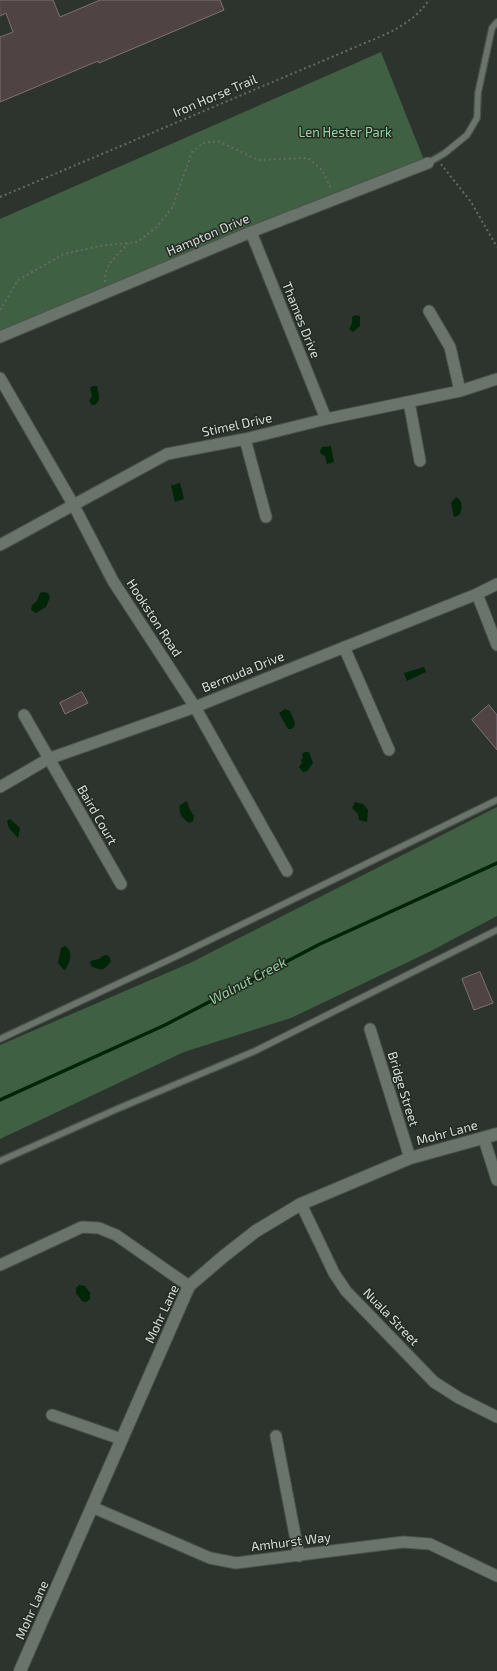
<!DOCTYPE html>
<html>
<head>
<meta charset="utf-8">
<style>
  body { margin:0 }
  canvas { display:block; background:#2c342d }
</style>
</head>
<body>
<canvas width="497" height="1671"></canvas>
<script>
const g = document.querySelector('canvas').getContext('2d');
g.lineJoin = 'round';
function paint(path, color) { g.fillStyle = color; g.fill(path, 'evenodd'); }
function strokePath(path, color, width, dash) { g.strokeStyle = color; g.lineWidth = width; g.lineCap = dash ? 'butt' : 'round'; g.setLineDash(dash || []); g.stroke(path); }
function drawText(font, color, halo, rows, align = 'center') {
  g.font = font + ' "Exo 2",sans-serif'; g.lineWidth = 3; g.setLineDash([]); g.textBaseline = 'middle'; g.strokeStyle = halo; g.fillStyle = color; for (const [text, x, y, turn = 0] of rows) {
    g.save(); g.translate(x, y); g.rotate((+turn || 0) * Math.PI / 180); g.textAlign = isNaN(turn) ? turn : align; if (halo) g.strokeText(text, 0, 0); g.fillText(text, 0, 0); g.restore();
  }
}
const green = new Path2D(`
  M381 52 426 165 0 337V219Z
  M497 807V916L429 952 291 1018 184 1052 0 1139V1045L190 963Z`);
const water = new Path2D(`
  M355 315 360 316V326L353 332 349 329 352 323V317Z
  M93 386H97C98 393 102 400 95 405H92L89 401 92 396 90 388Z
  M331 446 334 462 327 464 325 456 321 454 320 451 322 447Z
  M180 483 184 499 175 502 171 486Z
  M456 497C463 500 463 510 459 515L454 517 451 503Z
  M43 592 48 593 50 597 46 607 36 613 31 610 32 605 37 601 40 593Z
  M424 667 426 672 407 681 404 673Z
  M285 709 290 711 295 723 294 727 291 729H288L279 713Z
  M305 752H309L313 763 307 771 303 772 299 767 302 763 301 760 303 758 302 754Z
  M187 801 189 808 194 816 193 821 190 823C183 820 178 813 180 805Z
  M355 802 363 804 368 810 367 822 359 820 358 814 352 808Z
  M10 819 20 828 18 838 9 828 7 821Z
  M65 946C74 952 70 961 66 969L64 970 58 963 61 948Z
  M104 955 109 956 111 961C104 971 102 971 91 966L90 961 99 959Z
  M79 1285 85 1286 90 1293V1299L86 1302 82 1301 76 1293V1288Z`);
const stream = new Path2D(`
  M0 1100 165 1025 320 944 497 863`);
const building = new Path2D(`
  M0 0H53L60 17 100 0H220L224 10 99 63 98 61 0 102V37L13 32 6 13 0 16Z
  M82 692 88 703 65 714 60 703Z
  M489 705 497 715V750L472 720Z
  M480 972 493 1003 474 1010 462 979Z`);
const path = new Path2D(`
  M441 164 471 202 497 247
  M0 197 384 35C403 26 417 17 429 0
  M105 282C104 265 117 255 128 244
  M0 310 18 280 64 254 99 246 137 242 157 227 172 208 192 152 203 143 218 141 258 160 308 158 322 170 331 189`);
const lane = new Path2D(`
  M428 163 445 153 467 135 477 118 478 93 492 28 497 22
  M0 1039 177 956 497 800
  M0 1161 117 1109 255 1051 497 930`);
const street = new Path2D(`
  M251 232 326 419
  M429 311 450 347 460 391
  M0 337 251 232 428 163
  M0 378 73 504 113 581 195 707 287 871
  M409 402 420 461
  M245 439 266 517
  M0 545 167 454 245 439 326 419 460 391 497 379
  M477 594 497 645
  M344 647 389 750
  M24 715 121 884
  M0 787 48 759 195 707 477 594 497 584
  M370 1029 410 1158
  M484 1139 497 1180
  M301 1204 334 1273 346 1291 434 1382 459 1398 497 1417
  M0 1265 82 1227 99 1228 116 1235 189 1286
  M52 1415 121 1439
  M276 1436 299 1556
  M92 1507 210 1558 236 1563 403 1542 430 1544 497 1576`);
const secondary = new Path2D(`
  M20 1671 189 1286 224 1256 256 1231 301 1204 410 1158 497 1134`);
const streetNames = [
  ["Iron Horse Trail",215,96,-23],
  ["Hampton Drive",208,235,-23],
  ["Thames Drive",301,320,68],
  ["Stimel Drive",237,425,-12],
  ["Hookston Road",154,618,57],
  ["Bermuda Drive",243,672,-22],
  ["Baird Court",97,815,60],
  ["Bridge Street",403,1089,73],
  ["Mohr Lane",447,1133,-15],
  ["Mohr Lane",162,1314,-65],
  ["Nuala Street",391,1317,46],
  ["Amhurst Way",291,1542,-7],
  ["Mohr Lane",32,1610,-66]
];
const parkNames = [
  ["Len Hester Park",345,133]
];
const waterNames = [
  ["Walnut Creek",248,981,-28]
];
paint(green, '#3f6043');
paint(water, '#002507');
strokePath(stream, '#002507', 3.5);
paint(building, '#4f4344');
strokePath(building, '#7e7172', 1);
strokePath(lane, '#4c524c', 8);
strokePath(street, '#4c524c', 13);
strokePath(secondary, '#4c524c', 14);
strokePath(path, '#656c65', 2, [2, 3]);
strokePath(lane, '#6b746b', 5.5);
strokePath(street, '#6b746b', 11);
strokePath(secondary, '#6b746b', 12);
drawText('13px', '#d9ded9', '#232a23', streetNames);
drawText('13px', '#97d69f', '#232a23', parkNames);
drawText('italic 14px', '#92d099', '#232a23', waterNames);
</script>
</body>
</html>
